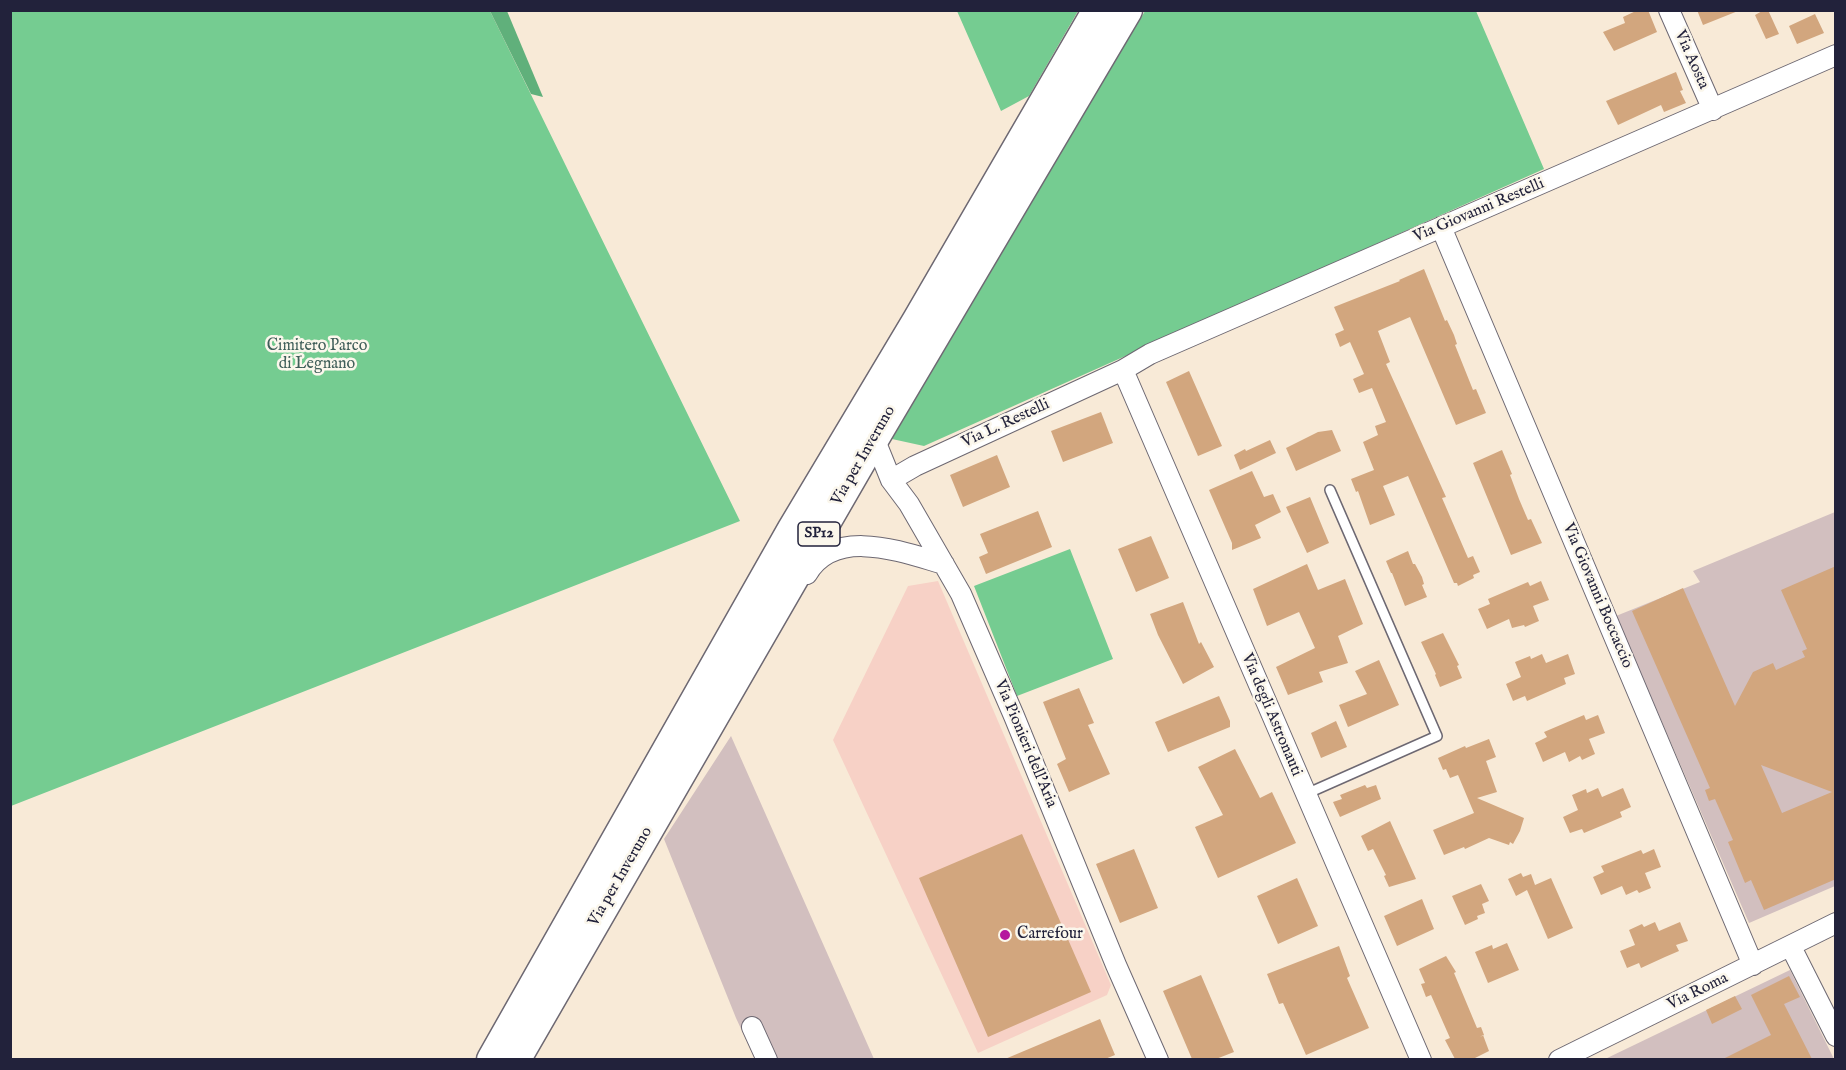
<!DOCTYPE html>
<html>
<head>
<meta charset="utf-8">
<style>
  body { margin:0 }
  #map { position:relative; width:1846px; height:1070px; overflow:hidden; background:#f8ead7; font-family:"IM FELL English",serif }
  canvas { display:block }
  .frame { position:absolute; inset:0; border:12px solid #22223b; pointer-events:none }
</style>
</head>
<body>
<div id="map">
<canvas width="1846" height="1070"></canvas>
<div class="frame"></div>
</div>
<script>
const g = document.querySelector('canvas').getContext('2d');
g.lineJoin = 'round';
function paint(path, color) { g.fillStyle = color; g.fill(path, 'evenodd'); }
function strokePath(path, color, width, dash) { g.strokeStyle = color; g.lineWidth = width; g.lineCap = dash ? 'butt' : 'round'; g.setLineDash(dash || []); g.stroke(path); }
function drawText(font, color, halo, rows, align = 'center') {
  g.font = font + ' "IM FELL English",serif'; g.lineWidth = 5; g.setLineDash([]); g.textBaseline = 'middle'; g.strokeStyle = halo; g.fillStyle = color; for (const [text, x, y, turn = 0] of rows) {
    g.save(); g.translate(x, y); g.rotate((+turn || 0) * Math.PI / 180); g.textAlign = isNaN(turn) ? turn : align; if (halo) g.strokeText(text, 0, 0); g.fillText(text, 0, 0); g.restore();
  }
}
const built = new Path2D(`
  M938 581 1111 985 1107 995 978 1053 833 740 908 586Z`);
const industrial = new Path2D(`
  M1835 512V886L1749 923 1616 616 1700 582 1693 571Z
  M731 736 874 1059H755L736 1018 664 839Z
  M1790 970 1834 1059 1603 1060Z`);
const green = new Path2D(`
  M11 10 490 11 740 521 11 806Z
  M957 11H1078L1029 96 1001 111Z
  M1145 11H1476L1544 169 924 446 892 439Z
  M1070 549 1113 659 1017 696 974 586Z`);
const forest = new Path2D(`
  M490 11H507L543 97 531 94Z`);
const building = new Path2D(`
  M1638 10H1648L1657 32 1614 51 1603 32 1625 23 1623 17Z
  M1697 10H1738V11L1703 25Z
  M1764 10H1768L1779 34 1766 39 1755 15Z
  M1815 14 1824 33 1797 44 1789 26Z
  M1676 72 1683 90 1680 91 1686 103 1664 112 1661 105 1618 125 1606 101Z
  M1424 269 1445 321 1447 320 1454 335 1457 344 1455 345 1473 390 1476 389 1486 413 1456 425 1410 317 1378 331 1390 362 1386 364 1446 497 1442 498 1468 558 1473 556 1480 572 1473 575 1474 578 1458 586 1457 583H1454L1408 476 1383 486 1395 515 1370 525 1358 491 1356 492 1351 479 1374 470 1363 442 1378 435 1375 426 1386 422 1372 388 1359 393 1353 379 1364 374 1350 342 1340 347 1335 334 1344 330 1334 307 1400 281 1399 280Z
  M1189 371 1222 446 1198 456 1166 382Z
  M1101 412 1113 443 1063 462 1051 431Z
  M1332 430 1341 451 1296 471 1286 448 1318 432Z
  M1270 440 1276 453 1240 470 1234 455 1245 449 1246 451Z
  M1502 450 1512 474 1510 475 1519 499 1528 520 1531 519 1542 543 1511 555 1473 463Z
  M997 455 1010 487 963 507 950 475Z
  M1252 471 1264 497 1273 494 1281 512 1255 525 1261 538 1232 550V543L1209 490Z
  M1310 497 1329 543 1307 553 1286 507Z
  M1038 511 1052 547 986 574 979 557 988 553 980 534Z
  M1151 536 1169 578 1136 592 1118 549Z
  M1408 551 1413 564H1415L1422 577 1424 584 1422 585 1427 597 1405 606 1392 573H1391L1386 561Z
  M1307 564 1318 590 1345 579 1363 624 1338 636 1348 663 1319 672 1323 682 1288 695 1276 667 1315 648 1299 612 1267 626 1253 589Z
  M1836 566V879L1764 910 1751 880 1745 883 1728 842 1733 840 1715 799 1709 801 1705 790 1710 788 1632 611 1683 588 1735 706 1753 672 1773 663 1776 670 1805 657 1802 651 1807 649 1781 590ZM1761 765 1832 792 1782 813Z
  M1541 581 1549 600 1533 606 1539 621 1525 627 1524 625 1512 628 1509 619 1487 629 1478 609 1490 604 1488 599 1528 582 1530 586Z
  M1183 602 1199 644 1201 642 1214 667 1183 684 1158 635 1150 614Z
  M1443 633 1459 665 1457 666 1462 678 1440 687 1435 675 1436 674 1421 642Z
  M1542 654 1546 663 1568 654 1575 674 1564 678 1566 684 1527 701 1525 696 1513 701 1506 684 1521 677 1515 662 1530 656 1531 659Z
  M1379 660 1399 705 1348 727 1339 705 1367 694 1355 671Z
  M1079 688 1094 723 1088 725 1110 774 1069 792 1057 764 1066 759 1043 702Z
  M1219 696 1230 721V727L1168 752 1155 722Z
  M1584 715 1586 720 1598 715 1605 733 1589 739 1595 754 1582 760 1580 756 1569 762 1565 752 1543 762 1535 743 1547 737 1544 732Z
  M1336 721 1347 747 1321 758 1311 733Z
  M1489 739 1496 757 1486 761 1497 792 1477 798 1524 818 1520 831 1513 844 1510 842 1509 845 1489 838 1465 849 1464 847 1444 855 1433 830 1474 813 1458 775 1450 778 1446 769 1443 770 1438 758 1465 746 1466 748Z
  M1235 749 1260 798 1272 792 1296 843 1218 878 1195 827 1223 815 1198 767Z
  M1365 785 1367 788 1376 785 1381 799 1340 817 1333 802 1342 799 1340 795Z
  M1598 788 1602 797 1623 788 1631 807 1620 812 1622 817 1608 823 1584 833 1582 829 1570 833 1563 817 1578 810 1572 795 1586 789 1587 793Z
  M1390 821 1416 879 1389 887 1384 876 1386 875 1373 849 1368 851 1361 836Z
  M1022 834 1091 992 988 1037 919 878Z
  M1134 849 1158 908 1120 923 1096 864Z
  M1654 849 1661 867 1645 873 1651 888 1639 893 1637 890 1626 895 1622 886 1601 895 1593 877 1604 872 1601 866 1641 850 1643 854Z
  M1521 873 1523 877 1531 874 1535 885 1551 878 1573 928 1548 939 1527 890 1516 896 1508 879Z
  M1297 878 1318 926 1278 944 1257 896Z
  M1481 884 1489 901 1482 904 1485 913 1477 916 1478 919 1465 925 1452 896Z
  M1422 899 1434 929 1397 946 1384 916Z
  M1655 922 1659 931 1680 922 1688 941 1676 945 1679 951 1665 957 1641 968 1639 963 1627 968 1620 951 1635 945 1629 930 1642 924 1644 927Z
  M1507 943 1519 970 1488 983 1475 952 1492 945 1493 949Z
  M1339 946 1350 976 1347 978 1369 1028 1306 1055 1283 1003 1279 1004 1267 974Z
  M1446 956 1456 972 1454 973 1477 1028 1481 1027 1484 1035 1480 1037 1483 1035 1489 1051 1473 1059H1455L1445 1040 1450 1038 1431 995 1426 997 1421 984 1425 983 1419 969Z
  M1201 975 1234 1052 1216 1059H1192L1163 991Z
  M1789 976 1800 997 1784 1004 1812 1059H1723L1771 1035 1751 995Z
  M1735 996 1742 1009 1712 1024 1706 1010Z
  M1100 1019 1115 1055 1105 1059H1005Z`);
const service = new Path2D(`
  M1306 794 1437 736 1330 490`);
const minor = new Path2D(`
  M1669 10 1713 110
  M1441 227 1753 965
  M1123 370 1421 1060
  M874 438 891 480 909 504 961 594 1014 716 1116 965 1158 1060
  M891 480 915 466 1123 370 1150 354 1836 55
  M807 574C835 526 902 552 944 564
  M1791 947 1836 1036
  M752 1027 767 1060
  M1559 1060 1836 923`);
const primary = new Path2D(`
  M492 1060 793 529 918 320 1098 10
  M515 1060 874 438 1127 10`);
const markers = [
  [1005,935,6,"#b5179e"]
];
const shields = [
  [819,534,42]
];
const shieldNames = [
  ["SP12",819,534]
];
const streetNames = [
  ["Via Aosta",1691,60,66],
  ["Via Giovanni Restelli",1479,211,-23],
  ["Via L. Restelli",1006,424,-25],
  ["Via per Inveruno",864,456,-60],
  ["Via Giovanni Boccaccio",1597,596,67],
  ["Via degli Astronauti",1271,715,67],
  ["Via Pionieri dell'Aria",1025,744,67],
  ["Via per Inveruno",621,877,-60],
  ["Via Roma",1698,992,-26]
];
const parkNames = [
  ["Cimitero Parco",317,347],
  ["di Legnano",317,365]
];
const poiNames = [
  ["Carrefour",1017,935]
];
paint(built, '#f7d1c6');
paint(industrial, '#d2bfbf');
paint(green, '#75cc91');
paint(forest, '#60b07b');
paint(building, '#d2a67e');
strokePath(service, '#6d6872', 12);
strokePath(minor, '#6d6872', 22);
strokePath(primary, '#6d6872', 33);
strokePath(service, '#fff', 9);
strokePath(minor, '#fff', 20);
strokePath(primary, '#fff', 30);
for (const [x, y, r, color] of markers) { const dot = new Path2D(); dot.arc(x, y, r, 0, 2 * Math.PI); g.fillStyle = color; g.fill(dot); strokePath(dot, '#fbf7ec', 2); }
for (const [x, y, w] of shields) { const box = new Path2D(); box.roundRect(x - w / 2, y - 12, w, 24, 4.5); g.fillStyle = '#fbf7ec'; g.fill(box); strokePath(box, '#22223b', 1.5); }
drawText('bold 15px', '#22223b', null, shieldNames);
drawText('16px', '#22223b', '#fbf7ec', streetNames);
drawText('16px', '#3f5e59', '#fbf7ec', parkNames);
drawText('16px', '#22223b', '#fbf7ec', poiNames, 'left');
</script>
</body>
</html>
